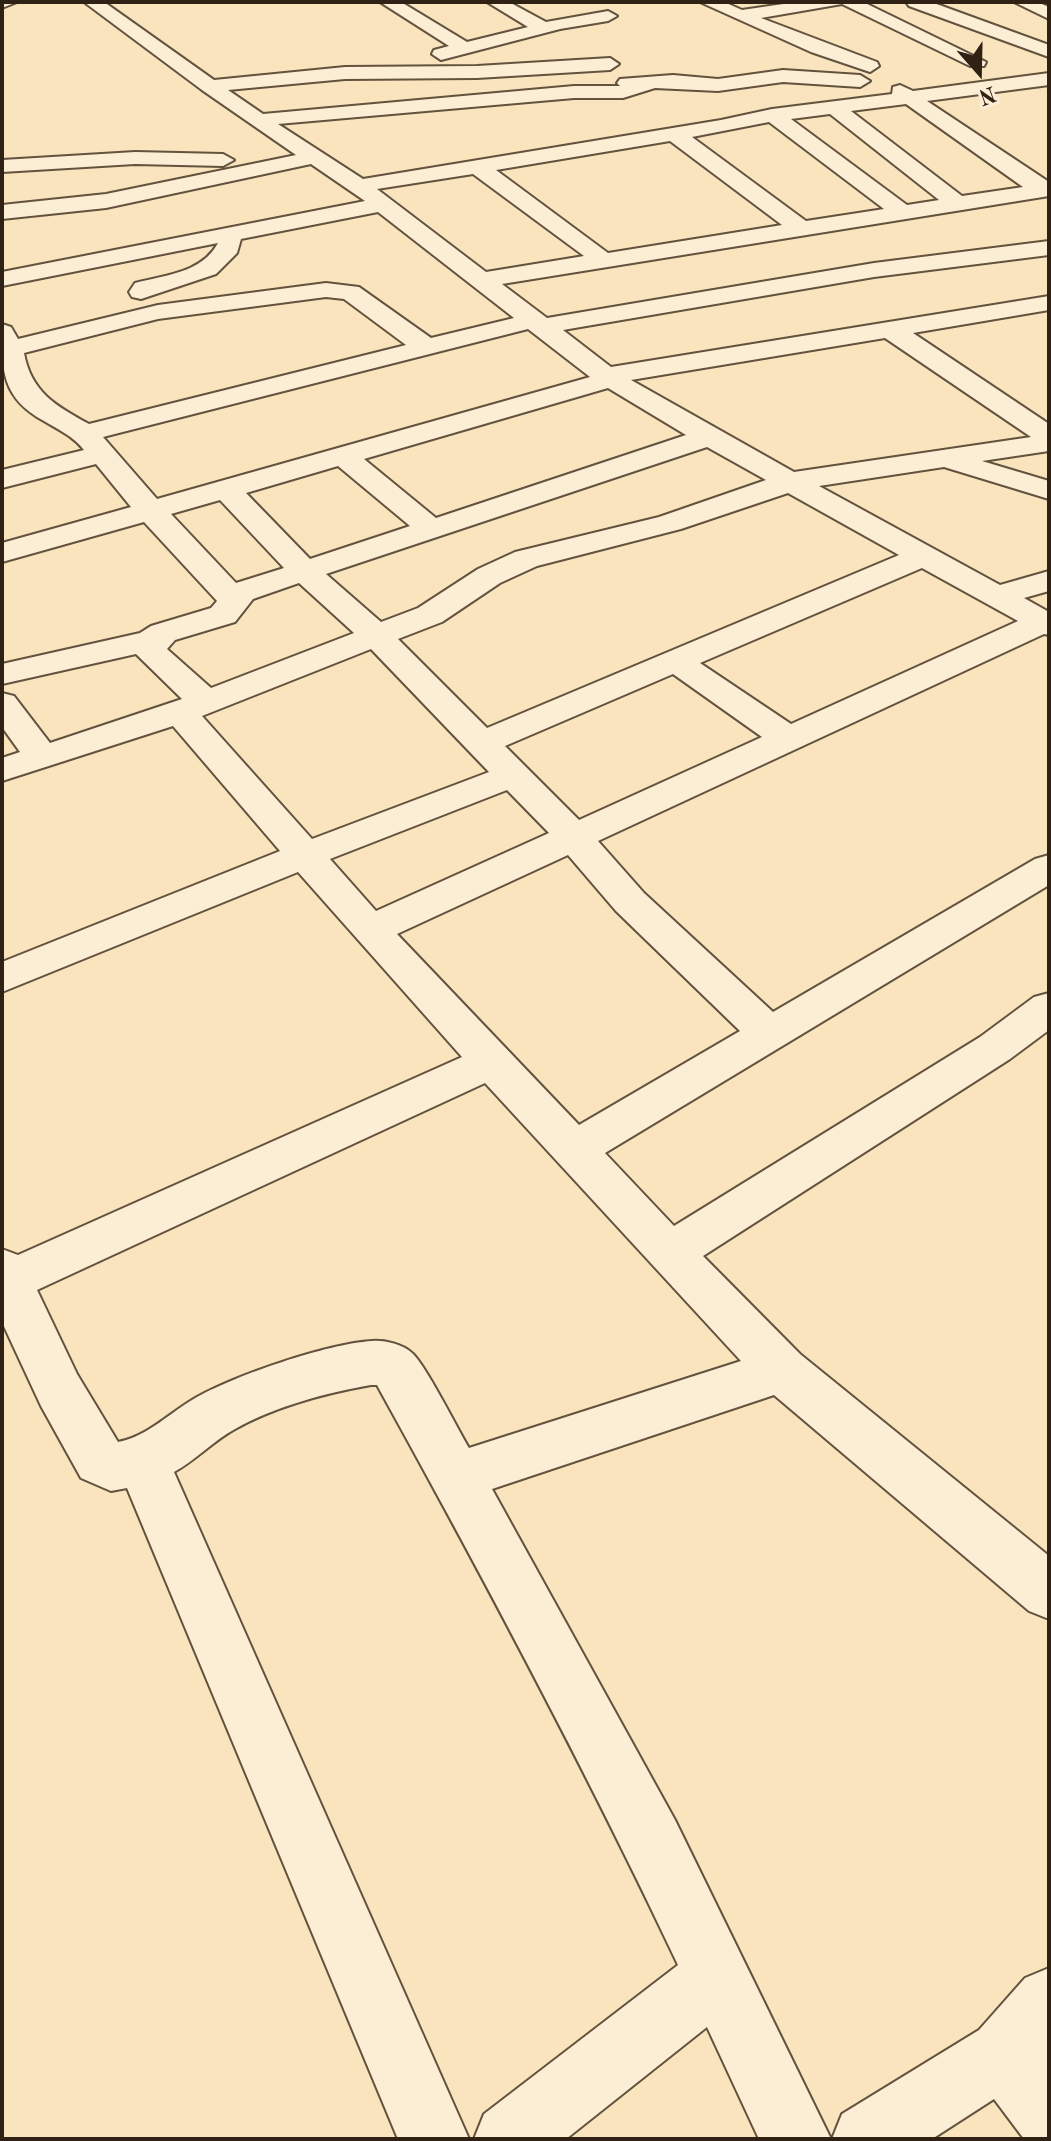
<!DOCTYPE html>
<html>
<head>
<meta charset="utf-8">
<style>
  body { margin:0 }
  #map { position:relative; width:1051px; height:2141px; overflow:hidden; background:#fae4be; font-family:"Old Standard TT",serif }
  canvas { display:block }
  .frame { position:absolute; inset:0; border:4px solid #2f2114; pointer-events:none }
  .north { position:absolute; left:939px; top:32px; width:80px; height:80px; -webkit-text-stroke:6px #fcedd5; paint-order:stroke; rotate:160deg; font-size:22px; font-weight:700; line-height:32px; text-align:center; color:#2f2114 }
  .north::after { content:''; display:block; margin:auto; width:28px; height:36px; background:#2f2114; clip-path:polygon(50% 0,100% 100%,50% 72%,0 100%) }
</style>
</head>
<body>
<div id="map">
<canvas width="1051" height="2141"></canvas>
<div class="frame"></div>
<div class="north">N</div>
</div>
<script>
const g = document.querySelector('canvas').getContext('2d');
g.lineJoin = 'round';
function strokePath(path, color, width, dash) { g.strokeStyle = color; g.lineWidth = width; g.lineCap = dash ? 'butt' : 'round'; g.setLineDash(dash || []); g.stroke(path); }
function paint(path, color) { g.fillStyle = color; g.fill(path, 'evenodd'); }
const minor = new Path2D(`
  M2 2H17L2 8Z
  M84 2H104L214 80 345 67 477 66 610 58 619 64 610 70 477 78 345 79 228 90 263 114 574 86H620L617 83 620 79 673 75 718 79 783 70 860 75 870 81 860 87 783 82 718 91 655 88 623 98H574L278 124 363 179 721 120 772 109 892 94 893 87 900 85 913 91 1049 73V85L927 101 1049 182V196L502 284 547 318 874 263 1049 241V255L874 277 563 330 611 367 1049 296V310L913 333 1049 424V451L982 461 1049 481V499L944 467 819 486 1000 585 1049 571V591L1024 598 1049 612V635L1044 634 598 841 644 893 773 1012 1035 859 1049 855V885L605 1153 674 1226 980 1037 1034 997 1049 993V1030L1010 1059 703 1256 800 1354 1049 1556V1619L1029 1611 774 1395 492 1489 675 1820 831 2139H759L707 2027 566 2139H474L484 2114 678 1965C585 1768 482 1575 377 1385H371C326 1393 276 1406 235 1429 213 1441 196 1460 174 1472L469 2139H398L127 1488 111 1491 81 1478 41 1406 2 1322V1249L18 1255 462 1057 298 872 2 992V962L280 851 173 726 2 781V758L20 752 2 727V693L14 696 50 743 182 699 136 654 2 684V664L140 633 151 626 211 608 217 601 144 522 2 562V543L131 507 96 464 2 488V470L84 450C73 436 59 430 44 421 0 397 2 368 2 324L11 327 18 339 158 305 326 283 359 287 431 338 514 318 378 212 241 239 237 253 216 274 141 299 132 297 129 292 135 283C165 275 202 273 218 243L2 286V272L365 201 311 164 106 208 2 219V205L106 194 296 155 202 90ZM906 104 1023 187 962 196 851 111ZM830 114 939 200 907 205 791 119ZM769 122 884 209 806 221 692 137ZM670 141 782 225 608 253 496 170ZM473 174 584 256 486 272 377 189ZM326 297 344 299 406 345 89 424C56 406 31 392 24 353L158 319ZM528 329 590 377 157 499 103 437ZM885 338 1031 437 794 472 631 380ZM608 388 686 435 436 518 364 459ZM707 447 766 480 659 517 515 552 478 569 418 608 381 622 326 574ZM338 466 410 526 310 559 246 493ZM788 493 899 555 487 728 398 639 442 622 500 583 537 566 681 529ZM220 500 284 568 236 583 171 514ZM922 568 1018 621 791 724 700 663ZM299 583 354 633 211 688 167 649 175 640 235 622 253 599ZM371 649 489 772 312 839 202 716ZM673 674 762 737 579 820 505 746ZM507 790 549 833 376 911 330 859ZM568 855 616 911 740 1031 579 1125 397 934ZM485 1083 741 1361 469 1448C457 1428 425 1364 412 1353 402 1344 384 1340 372 1341 326 1344 237 1375 197 1397 170 1412 149 1436 118 1442L77 1374 37 1290Z
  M380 2H401L467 42 528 27 487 2H509L546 22 608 11 617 16 608 21 560 29 441 60 432 54 434 50 449 46Z
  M700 2H724L742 10 797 2H863L986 62 984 66H970L842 4 761 18 877 62 879 66 870 72 811 52Z
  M906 2H931L1049 45V57L909 6Z
  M1014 2H1037L1049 7V19Z
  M135 152 223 154 234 160 223 166 135 164 2 172V160Z
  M1049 1968V2139H1024L994 2099 932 2139H832L842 2114 979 2030 1025 1978Z`);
strokePath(minor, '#62523e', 4);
paint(minor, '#fcedd5');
</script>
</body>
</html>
